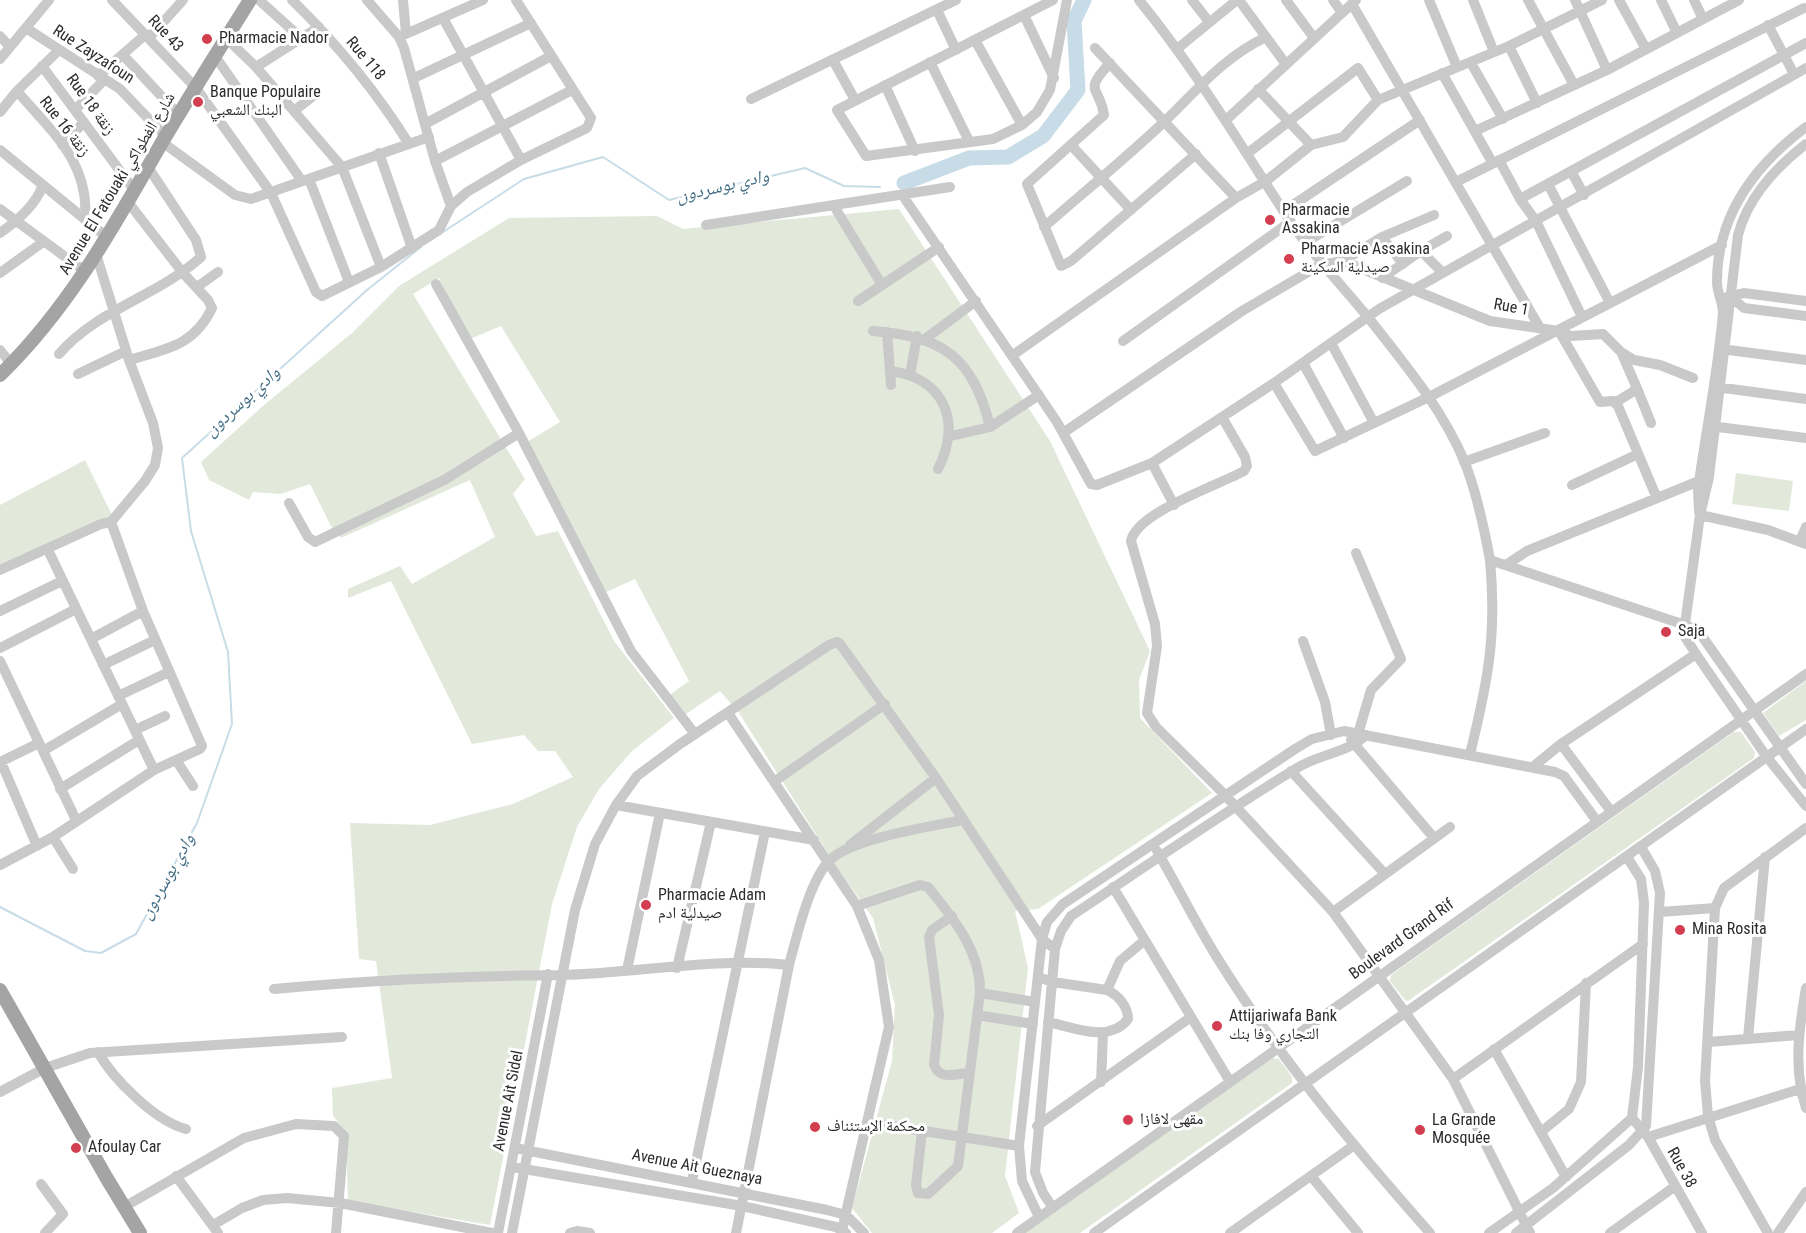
<!DOCTYPE html>
<html>
<head>
<meta charset="utf-8">
<style>
  body { margin:0 }
  canvas { display:block; background:#fff }
</style>
</head>
<body>
<canvas width="1806" height="1233"></canvas>
<script>
const g = document.querySelector('canvas').getContext('2d');
g.lineJoin = 'round';
function paint(path, color) { g.fillStyle = color; g.fill(path, 'evenodd'); }
function strokePath(path, color, width, dash) { g.strokeStyle = color; g.lineWidth = width; g.lineCap = dash ? 'butt' : 'round'; g.setLineDash(dash || []); g.stroke(path); }
function drawText(font, color, halo, rows, align = 'center') {
  g.font = font + ' "Roboto Condensed","Noto Naskh Arabic",sans-serif'; g.lineWidth = 6; g.setLineDash([]); g.textBaseline = 'middle'; g.strokeStyle = halo; g.fillStyle = color; for (const [text, x, y, turn = 0] of rows) {
    g.save(); g.translate(x, y); g.rotate((+turn || 0) * Math.PI / 180); g.textAlign = isNaN(turn) ? turn : align; if (halo) g.strokeText(text, 0, 0); g.fillText(text, 0, 0); g.restore();
  }
}
const green = new Path2D(`
  M899 209 1050 441 1150 651 1139 680 1140 718 1212 793 1038 909 1015 911 1028 968 1005 1176 1019 1213 992 1233H872L852 1208 892 1061 895 1005 873 918 838 869 739 713 720 691 683 716 668 696 689 681 635 579 604 593 527 442 560 422 501 326 470 339 439 278 413 294 525 479 513 494 536 536 558 531 614 641 674 718 632 751 599 789 577 827 552 904 490 1225 348 1201 346 1132 333 1116 332 1088 392 1078 376 961 359 959 350 823 430 825 513 804 573 777 555 751H538L524 735 472 744 391 581 348 598V589L400 566 412 584 495 537 470 480 341 538 331 526 310 484 281 494 253 492 249 500 209 480 201 462 264 405 352 333 399 286 509 218 657 216 683 229Z
  M85 460 113 517 0 567V505Z
  M1736 473 1793 481 1789 511 1732 504Z
  M1806 681V720L1779 736 1763 713Z
  M1734 732H1741L1755 752 1754 758 1408 1001 1405 1000 1390 981 1391 975Z
  M1272 1058 1279 1059 1292 1077V1083L1080 1233H1024Z`);
const stream = new Path2D(`
  M443 232 524 179 603 157 669 200 805 168 844 186 880 187
  M0 907 85 951 101 953 136 934 197 823 232 724 228 652 191 531 182 458 367 290 421 247`);
const river = new Path2D(`
  M904 183 969 158 1008 157 1043 136 1078 90 1074 21 1084 0`);
const minor = new Path2D(`
  M112 0 196 88 271 193 316 292 322 296 381 267 439 230 451 206 467 192 521 160 587 128 591 118 516 0
  M259 0 301 38
  M292 0C336 43 376 91 409 144
  M367 0 399 37 404 48 435 161 451 206
  M403 0 406 34
  M1053 0 837 110 866 156 993 139 1022 125 1037 112 1050 90 1067 0
  M1139 0C1196 70 1241 146 1290 221 1313 256 1341 284 1367 316 1403 362 1443 409 1465 463 1477 494 1484 527 1490 560L1697 629 1806 784
  M1192 0 1209 22
  M1239 0 1285 63
  M1286 0 1314 38
  M1333 0 1342 13
  M1429 0 1457 67
  M1473 0 1494 52
  M1528 0 1574 85
  M1575 0 1607 70
  M1619 0 1646 49
  M1661 0 1677 33
  M1694 0 1703 19
  M1352 4 1540 328
  M937 10 956 50
  M1024 15 1054 78
  M443 18 521 160
  M1768 25 1794 74
  M26 28 120 89 166 137
  M0 36 10 47
  M399 37 483 0
  M149 38 183 0
  M226 38 256 67 342 167 381 267
  M975 40 1022 125
  M1509 46 1537 103
  M1095 48 1236 198
  M1177 49 1237 0
  M123 55 179 115
  M215 56 302 181
  M0 59 49 0
  M833 60 855 100
  M930 62 969 141
  M1110 63C1082 93 1100 86 1104 115L1027 184 1061 266 1071 261 1196 154
  M1471 63 1503 119
  M42 66 135 191
  M256 67 319 27
  M1442 73 1492 162
  M98 76 146 34
  M414 78 531 23
  M885 85 915 151
  M1258 89 1311 145
  M17 91C51 131 90 162 85 220
  M751 99 956 0
  M75 110 105 79
  M294 111 318 92
  M0 112 17 91 58 51
  M1226 120 1356 0
  M425 124 551 56
  M1475 131 1607 70 1739 0
  M162 142 235 195 251 199 429 137
  M1806 144C1775 168 1748 197 1738 235L1709 477 1700 515 1685 624V637L1696 654 1766 756 1806 806
  M62 145 84 122
  M1071 145 1131 210
  M0 150 108 238
  M379 153 412 248
  M1248 153 1358 68 1378 100
  M1499 160 1520 199 1536 221 1582 317
  M435 161 572 90
  M1571 171 1584 195
  M309 179 349 282
  M1456 182 1804 8
  M1548 184 1610 303
  M903 196 1057 422 1091 484 1097 485 1152 463 1174 505
  M1520 199 1806 43
  M128 202 183 273 208 300 212 308C194 346 166 349 129 360
  M834 206 882 285
  M0 209 86 272
  M1284 211 1420 120
  M706 225 950 187
  M1044 227C1084 192 1126 158 1165 121 1197 90 1224 57 1266 37
  M0 233C17 221 35 206 42 187
  M1382 237 1403 264
  M1306 242 1407 181
  M1421 251 1447 236
  M1343 261 1382 237 1434 215
  M0 273 43 242
  M1382 278 1421 251 1442 272
  M436 284 519 433 631 651 695 734
  M197 287 218 272
  M1727 297 1744 293 1806 301
  M1731 297 1744 308 1806 316
  M858 301 939 247
  M873 331C943 336 974 358 990 427
  M1559 331 1600 402 1613 401 1618 406 1656 496
  M887 332 891 385
  M925 339 976 301
  M1123 341 1290 222
  M1331 343 1374 423
  M1721 349 1806 360
  M0 350 11 364
  M59 354C98 309 158 296 201 257L196 240 148 167
  M1013 355 1236 198 1266 181 1311 145 1343 137 1378 100 1509 46 1602 0
  M1303 363 1344 438
  M890 371C945 378 962 422 938 469
  M78 374 126 351
  M910 375 917 336
  M1274 383 1315 451 1429 397 1722 245
  M1636 386 1651 423
  M1716 387 1806 399
  M1616 402 1634 391 1636 386 1622 354
  M1222 417 1245 457 1247 466 1244 471C1219 485 1137 512 1131 541L1155 624 1157 646 1147 713 1156 727 1225 795 1333 912 1453 1079 1530 1233
  M1710 426 1806 438
  M1063 433 1242 311 1320 265 1343 261 1490 321 1559 331 1571 336 1603 334 1621 352 1634 360 1660 365 1693 378
  M951 436 990 427 1039 395
  M1464 462 1545 433
  M1152 463 1274 383 1379 309 1806 68
  M1572 485 1638 454
  M289 503 308 537 315 542 446 479 519 433
  M1699 512 1698 489C1706 431 1718 372 1723 313 1723 302 1717 293 1717 282 1717 216 1755 165 1806 127
  M1700 515 1768 530 1806 544
  M1800 541 1806 527
  M48 550 154 770
  M1356 553 1401 659 1371 690 1358 734
  M1506 565 1527 551 1704 479
  M0 570 101 524 111 522 145 481 155 465 158 448 153 423 129 360 97 257
  M0 611 62 581
  M91 639 143 611
  M1303 641 1325 702 1331 735
  M0 648 76 609
  M0 661 76 820
  M103 665 155 640
  M118 696 169 672
  M728 713 857 906 879 960 889 1027 842 1230
  M135 730 165 716
  M1351 740 1434 838
  M1561 744 1610 810
  M43 751 122 704
  M1470 754C1488 681 1497 635 1490 560
  M176 760 193 786
  M0 762 39 743
  M1 762 37 846
  M1534 766 1561 744 1696 654
  M1291 771 1384 873
  M775 781 885 704
  M60 789 139 740
  M616 805 814 840
  M53 837 73 869
  M850 845 936 778
  M1157 851C1178 887 1196 924 1218 959 1279 1057 1353 1146 1430 1233
  M0 865 53 837 154 770 200 749 202 746 143 611 111 522
  M1113 887 1229 1080
  M857 906 920 885 928 887C953 918 981 951 980 993L958 1166 928 1194 918 1193 916 1185 922 1131
  M1715 908 1705 1081 1708 1116 1715 1140 1768 1233
  M1333 912 1450 827
  M1660 912 1715 908 1724 888 1806 828
  M952 916 932 930 929 937 939 1015 934 1065C940 1080 955 1074 968 1073
  M677 968 711 822
  M627 970 660 813
  M1038 977 1053 982 1107 990
  M1806 988C1799 1028 1793 1069 1806 1108
  M274 989C370 980 466 976 562 975 638 973 714 957 789 965
  M980 993 1035 1002
  M977 1015 1033 1024
  M1048 1022C1073 1027 1109 1044 1128 1019 1128 1006 1118 995 1107 990L1120 961 1145 940
  M1748 1038 1765 857
  M1708 1042 1799 1035
  M1494 1049 1566 1177
  M98 1052C113 1079 155 1121 186 1129
  M1453 1079 1643 944
  M1101 1082 1103 1033
  M0 1092 45 1068 90 1053 342 1037
  M1632 1118 1648 1137 1702 1233
  M867 1122 1019 1146
  M1037 1126 1191 1017
  M1541 1132 1569 1109 1581 1082 1586 983
  M1648 1137 1800 1089
  M515 1148 827 1210 846 1215 864 1233
  M512 1167 742 1206 836 1227 846 1233
  M176 1176 218 1233
  M1311 1176 1358 1233
  M692 1181 765 832
  M41 1184 63 1214 45 1233
  M124 1207 244 1138 296 1124 334 1126 344 1136 336 1233
  M1053 1208 1043 1193 1035 1172 1055 949 1061 931 1071 916C1146 866 1220 815 1297 768 1319 754 1348 753 1366 735
  M1039 1217 1022 1181 1019 1146 1042 939 1047 922 1063 904 1295 749 1312 739 1344 731 1555 772 1564 776 1596 820
  M213 1225 242 1208 263 1200 287 1198 340 1203 492 1233
  M498 1233 548 974
  M512 1233 575 910 595 844 616 805 637 776 680 744 829 645 837 642 840 644 936 778 1042 939 1055 949
  M570 1233 577 1231 590 1233
  M736 1233 789 965C797 936 809 882 829 861 851 838 930 827 962 820
  M1017 1233 1806 674
  M1094 1233 1806 729
  M1230 1233 1353 1146
  M1489 1233 1553 1188 1632 1118 1638 1067 1644 903 1641 879 1627 857
  M1516 1233 1629 1145 1646 1126 1660 893 1655 871 1641 847
  M1610 1233 1674 1187
  M1778 1233 1806 1192`);
const major = new Path2D(`
  M0 375C69 308 114 226 161 144 190 95 220 48 250 0
  M0 990 106 1177 140 1233`);
const markers = [
  [207,39,6,"#d33e50"],
  [198,102,6,"#d33e50"],
  [1270,220,6,"#d33e50"],
  [1289,259,6,"#d33e50"],
  [1666,632,6,"#d33e50"],
  [646,905,6,"#d33e50"],
  [1680,930,6,"#d33e50"],
  [1217,1026,6,"#d33e50"],
  [1128,1120,6,"#d33e50"],
  [815,1127,6,"#d33e50"],
  [1420,1130,6,"#d33e50"],
  [76,1148,6,"#d33e50"]
];
const streetNames = [
  ["Rue 43",165,34,47],
  ["Rue Zayzafoun",93,55,33],
  ["Rue 118",365,59,50],
  ["Rue 18 زنقة",90,105,54],
  ["Rue 16 زنقة",64,127,52],
  ["Avenue El Fatouaki شارع الفطواكي",118,184,-59],
  ["Rue 1",1511,308,10],
  ["Boulevard Grand Rif",1402,940,-36],
  ["Avenue Ait Sidel",509,1101,-79],
  ["Avenue Ait Gueznaya",697,1168,11],
  ["Rue 38",1681,1168,61]
];
const poiNames = [
  ["Pharmacie Nador",219,39],
  ["Banque Populaire",210,93],
  ["البنك الشعبي",210,111],
  ["Pharmacie",1282,211],
  ["Assakina",1282,229],
  ["Pharmacie Assakina",1301,250],
  ["صيدلية السكينة",1301,268],
  ["Saja",1678,632],
  ["Pharmacie Adam",658,896],
  ["صيدلية ادم",658,914],
  ["Mina Rosita",1692,930],
  ["Attijariwafa Bank",1229,1017],
  ["التجاري وفا بنك",1229,1035],
  ["مقهى لافازا",1140,1120],
  ["La Grande",1432,1121],
  ["Mosquée",1432,1139],
  ["محكمة الإستئناف",827,1127],
  ["Afoulay Car",88,1148]
];
const waterNames = [
  ["وادي بوسردون",723,187,-13],
  ["وادي بوسردون",243,402,-42],
  ["وادي بوسردون",168,877,-61]
];
paint(green, '#e2e8da');
strokePath(stream, '#c8dce7', 2);
strokePath(river, '#c8dce7', 15);
strokePath(minor, '#c9c9c9', 10);
strokePath(major, '#a4a4a4', 14);
for (const [x, y, r, color] of markers) { const dot = new Path2D(); dot.arc(x, y, r, 0, 2 * Math.PI); g.fillStyle = color; g.fill(dot); strokePath(dot, '#fff', 2); }
drawText('16px', '#2c2c2c', '#fff', streetNames);
drawText('16px', '#2c2c2c', '#fff', poiNames, 'left');
drawText('italic 18px', '#436e85', '#fff', waterNames);
</script>
</body>
</html>
